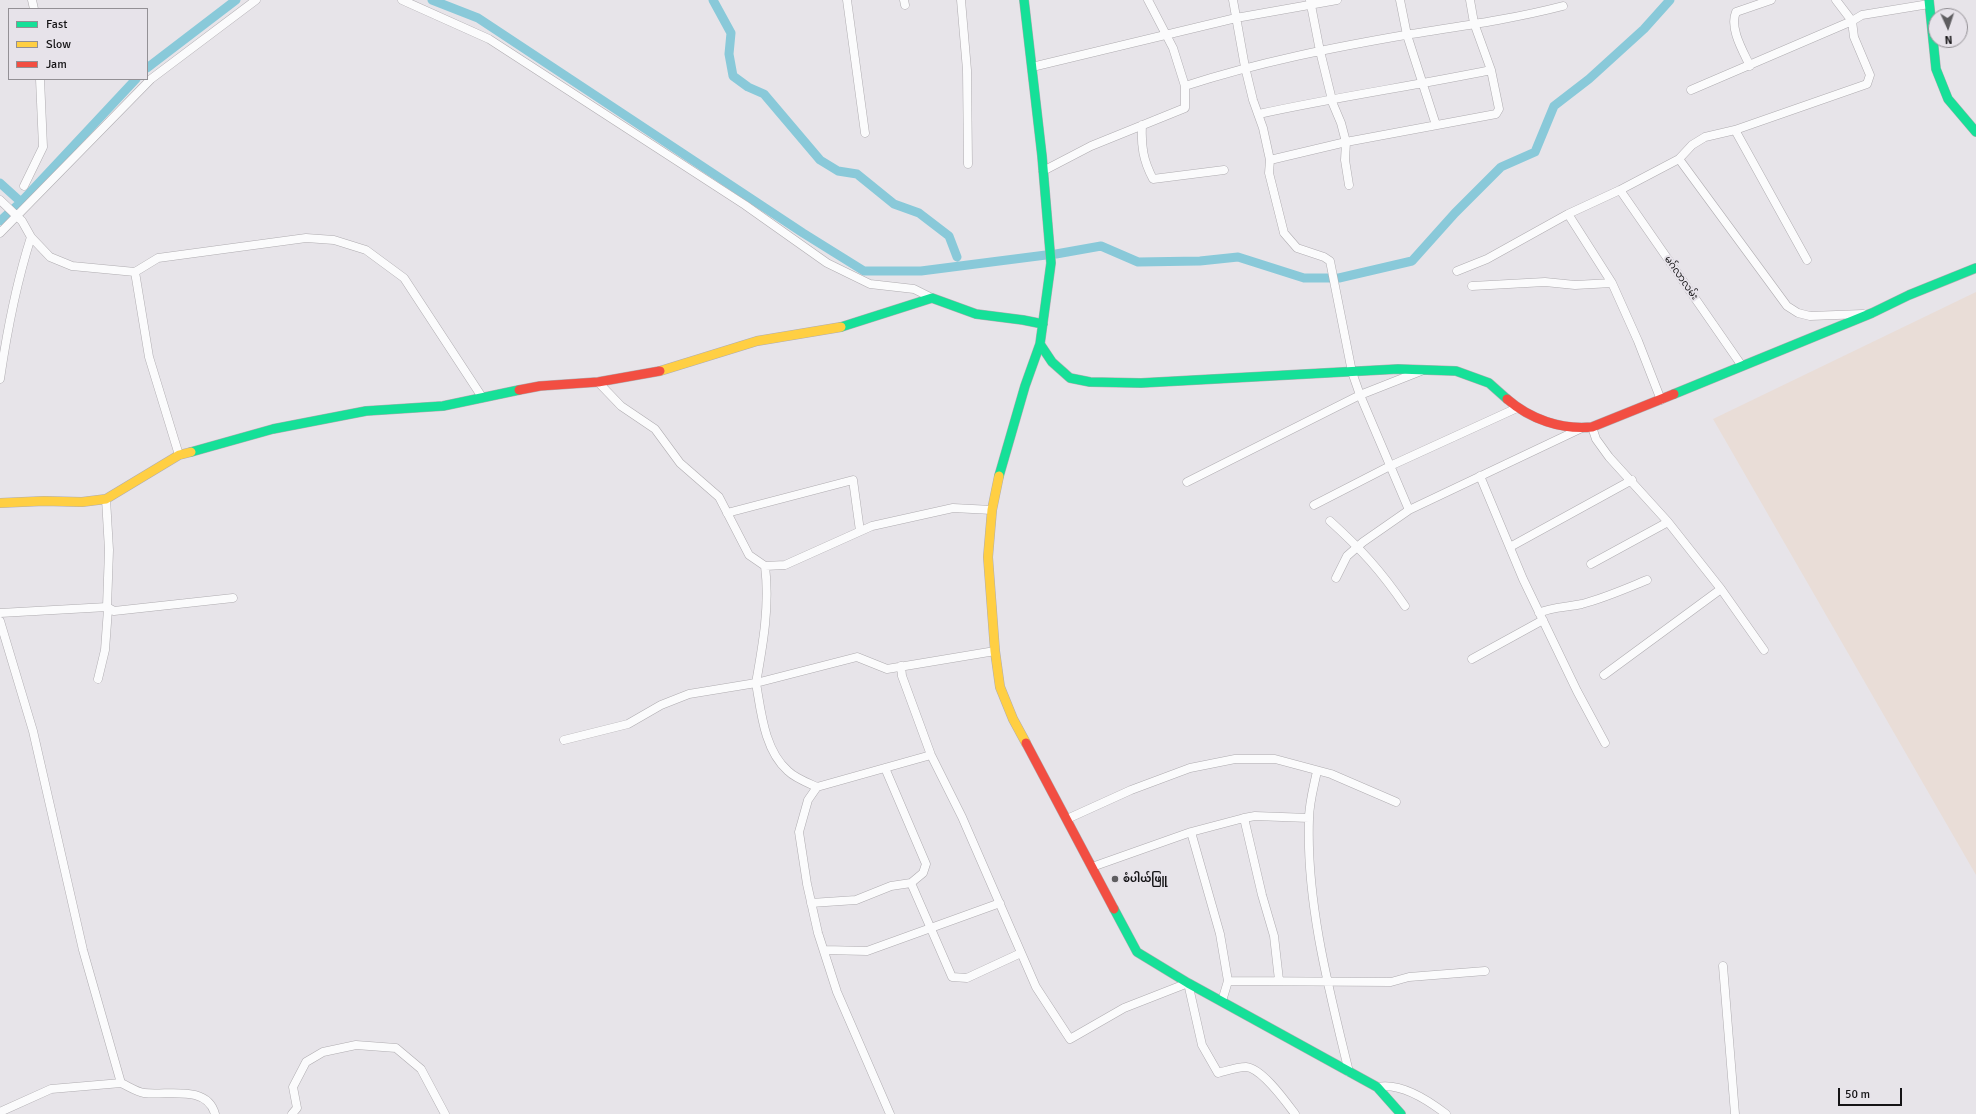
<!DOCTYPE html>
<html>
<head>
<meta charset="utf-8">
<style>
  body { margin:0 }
  #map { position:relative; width:1976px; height:1114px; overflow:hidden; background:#e7e4e9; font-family:Signika,sans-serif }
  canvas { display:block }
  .legend { position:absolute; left:8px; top:8px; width:140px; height:72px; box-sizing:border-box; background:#e7e3ea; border:1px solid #939095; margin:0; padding:5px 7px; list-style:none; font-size:12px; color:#151416 }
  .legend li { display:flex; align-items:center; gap:8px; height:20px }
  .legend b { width:20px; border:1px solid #939095 }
  .north { position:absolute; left:1928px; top:8px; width:40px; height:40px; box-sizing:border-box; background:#e7e3ea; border:1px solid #939095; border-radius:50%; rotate:177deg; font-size:11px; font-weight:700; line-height:16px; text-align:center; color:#151416 }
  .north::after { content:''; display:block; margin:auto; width:14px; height:18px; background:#5e5d60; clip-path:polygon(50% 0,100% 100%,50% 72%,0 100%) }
  .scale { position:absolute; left:1838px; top:1088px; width:64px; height:18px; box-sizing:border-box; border:2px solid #151416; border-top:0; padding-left:5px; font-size:12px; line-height:14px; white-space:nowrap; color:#151416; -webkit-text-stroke:3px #e7e3ea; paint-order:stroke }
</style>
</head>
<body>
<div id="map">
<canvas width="1976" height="1114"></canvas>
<ul class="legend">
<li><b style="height:5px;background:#16e098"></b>Fast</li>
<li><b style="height:5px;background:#ffcf43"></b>Slow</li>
<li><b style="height:5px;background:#f24e42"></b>Jam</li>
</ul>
<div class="north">N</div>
<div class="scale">50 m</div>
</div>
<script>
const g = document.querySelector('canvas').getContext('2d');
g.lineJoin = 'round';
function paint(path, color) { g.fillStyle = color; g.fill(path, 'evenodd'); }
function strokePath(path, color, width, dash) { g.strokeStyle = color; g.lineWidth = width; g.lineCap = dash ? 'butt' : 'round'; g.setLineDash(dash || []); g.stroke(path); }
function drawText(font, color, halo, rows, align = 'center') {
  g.font = font + ' Signika,"Noto Sans Myanmar",sans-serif'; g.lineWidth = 4; g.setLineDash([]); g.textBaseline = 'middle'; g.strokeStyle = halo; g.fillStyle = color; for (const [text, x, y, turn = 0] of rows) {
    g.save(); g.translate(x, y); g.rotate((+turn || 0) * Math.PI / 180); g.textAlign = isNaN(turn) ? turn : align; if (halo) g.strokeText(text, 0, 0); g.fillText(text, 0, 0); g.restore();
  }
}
const industrial = new Path2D(`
  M1976 292V875L1713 419Z`);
const canal = new Path2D(`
  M432 0 478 18 803 233 864 271H921L1046 255
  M713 0 731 33 729 54 733 76 748 87 764 94 820 160 838 171 857 174 894 204 919 213 949 236 957 257
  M147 68 236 0
  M0 183 21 202
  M0 221 21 202 136 79
  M1056 254 1101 246 1138 262 1200 261 1238 257 1304 278H1339L1412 261 1455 213 1501 167 1535 152 1554 106 1589 79 1644 29 1670 0`);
const street = new Path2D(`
  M32 0 34 9
  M402 0 489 39 745 205 827 263 870 284 914 289 932 298
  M847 0 865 133
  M904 0 905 5
  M961 0 967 70 968 164
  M1233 0 1245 67 1253 100 1263 128 1270 160 1269 173 1284 233 1297 248 1324 257 1330 261 1352 372 1360 395 1409 510
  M1310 0 1320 51 1333 104 1341 123 1346 142 1345 160 1349 185
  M1400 0 1407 35 1436 125
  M1750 66C1743 51 1729 28 1736 12L1771 0
  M1032 67 1236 18 1337 0
  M1185 86C1259 62 1335 47 1411 34 1462 26 1513 19 1563 6
  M1691 90 1852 21 1836 0
  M1259 114C1336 97 1414 86 1491 70
  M1142 125C1141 146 1143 160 1153 179L1224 170
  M1735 130 1807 260
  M1270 160 1346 142 1496 114 1499 109 1498 104 1491 70 1474 23 1470 0
  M1043 171 1091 146 1185 108V86L1173 48 1148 0
  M24 186 43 147 40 79
  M1620 190 1742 366
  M0 200 22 221 31 237 50 257 72 266 135 272 149 357 179 455
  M1568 214 1612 283 1638 341 1661 400
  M0 233 151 79 256 0
  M1457 271 1487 259 1568 214 1620 190 1679 159
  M135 272 158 258 306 238 334 240 366 250 404 278 482 397
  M1472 286 1545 282 1575 285 1612 283
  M1863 314 1810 316 1798 313 1787 306 1679 159 1692 145 1705 137 1735 130 1867 84 1870 75 1854 37 1852 21 1862 15 1929 4
  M0 379C7 331 16 284 31 237
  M598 382 621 406 655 429 680 463 719 497 749 555 765 566 785 565 872 526 953 508 992 510
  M1592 427 1596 439 1609 457 1668 522 1721 589 1764 650
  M1480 476 1523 579 1577 691 1605 743
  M1187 482 1360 395 1421 371
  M106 499 109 550 107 607
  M1314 505 1390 466 1517 408
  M727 513 853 480 860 531
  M1330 521C1361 549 1381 571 1405 606
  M1510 547 1632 480
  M1591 564 1668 522
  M765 566C770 605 763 644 756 683L857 657 887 669 995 651
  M1336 578 1347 556 1363 542 1409 510 1582 428
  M0 613 107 607 114 611 233 598
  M1539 613C1550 607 1569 607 1582 604 1605 598 1625 589 1647 580
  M0 621 33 731 83 950 121 1083 51 1089 0 1112
  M1472 659 1543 620
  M901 666 902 676 931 755 962 817 1036 987 1070 1039 1124 1008 1188 983 1202 1045 1218 1073C1226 1071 1237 1067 1246 1067 1262 1068 1286 1102 1295 1114
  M1604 675 1721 589
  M98 679 105 650 108 609
  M564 740 628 724 661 705 689 694 756 683C761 711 764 750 788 771 795 778 808 783 817 787L808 800 799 832 807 884 818 933 837 992 890 1114
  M885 768 926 864 923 873 911 883
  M1317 771C1314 786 1309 803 1309 819 1306 903 1329 990 1349 1072
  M817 787 931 755
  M1244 818 1262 895 1274 936 1279 980
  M1067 819 1131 790 1190 768 1235 759H1275L1331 774 1396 802
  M1191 832 1220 934 1228 981
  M1092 867 1191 832 1244 818 1255 816 1309 818
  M811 903 856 900 891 886 911 883 952 977 967 978 1021 953
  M824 950 867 951 1000 903
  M1723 966 1735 1114
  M1222 1001 1228 981 1391 982 1409 977 1485 971
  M121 1083C128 1086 137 1092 144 1093 167 1096 207 1084 215 1114
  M1377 1087C1401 1082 1428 1100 1446 1114
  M292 1114 297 1108 293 1087 306 1062 323 1052 356 1045 396 1048 421 1069 445 1114`);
const fast = new Path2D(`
  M1929 0 1936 69 1948 99 1976 132
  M841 327 932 298 976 314 1023 320 1043 324
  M1040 344 1052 362 1070 378 1090 382 1141 383 1398 369 1456 371 1489 383 1507 399
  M1674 394 1872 313 1909 295 1976 268
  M191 452 273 429 366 411 443 406 519 390
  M999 476 1025 386 1040 344 1051 263 1042 156 1024 0
  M1114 909 1137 952 1188 983 1377 1087 1401 1114`);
const slow = new Path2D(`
  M660 371 757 341 841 327
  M999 476 992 510 988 557 995 651 1000 687 1013 719 1026 743
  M0 503 44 501 82 502 106 499 179 455 191 452`);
const jam = new Path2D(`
  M519 390 540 386 598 382 660 371
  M1507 399C1530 419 1561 430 1592 427L1674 394
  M1026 743 1114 909`);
const markers = [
  [1115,879,4,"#5e5d60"]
];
const streetNames = [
  ["မဂ်လာလမ်း",1681,278,55]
];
const poiNames = [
  ["စံပါယ်ဖြူ",1123,879]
];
paint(industrial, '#e9ddd7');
strokePath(canal, '#89c9d9', 9);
strokePath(street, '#afacb0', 9);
strokePath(fast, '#afacb0', 10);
strokePath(slow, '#afacb0', 10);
strokePath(jam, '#afacb0', 10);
strokePath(street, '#fbfbfc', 8);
strokePath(fast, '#16e098', 9);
strokePath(slow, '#ffcf43', 9);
strokePath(jam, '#f24e42', 9);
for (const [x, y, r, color] of markers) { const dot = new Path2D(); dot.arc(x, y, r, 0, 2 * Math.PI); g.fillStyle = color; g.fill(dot); strokePath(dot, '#e7e3ea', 1.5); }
drawText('10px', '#151416', '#e7e3ea', streetNames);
drawText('bold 10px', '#151416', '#e7e3ea', poiNames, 'left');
</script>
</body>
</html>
